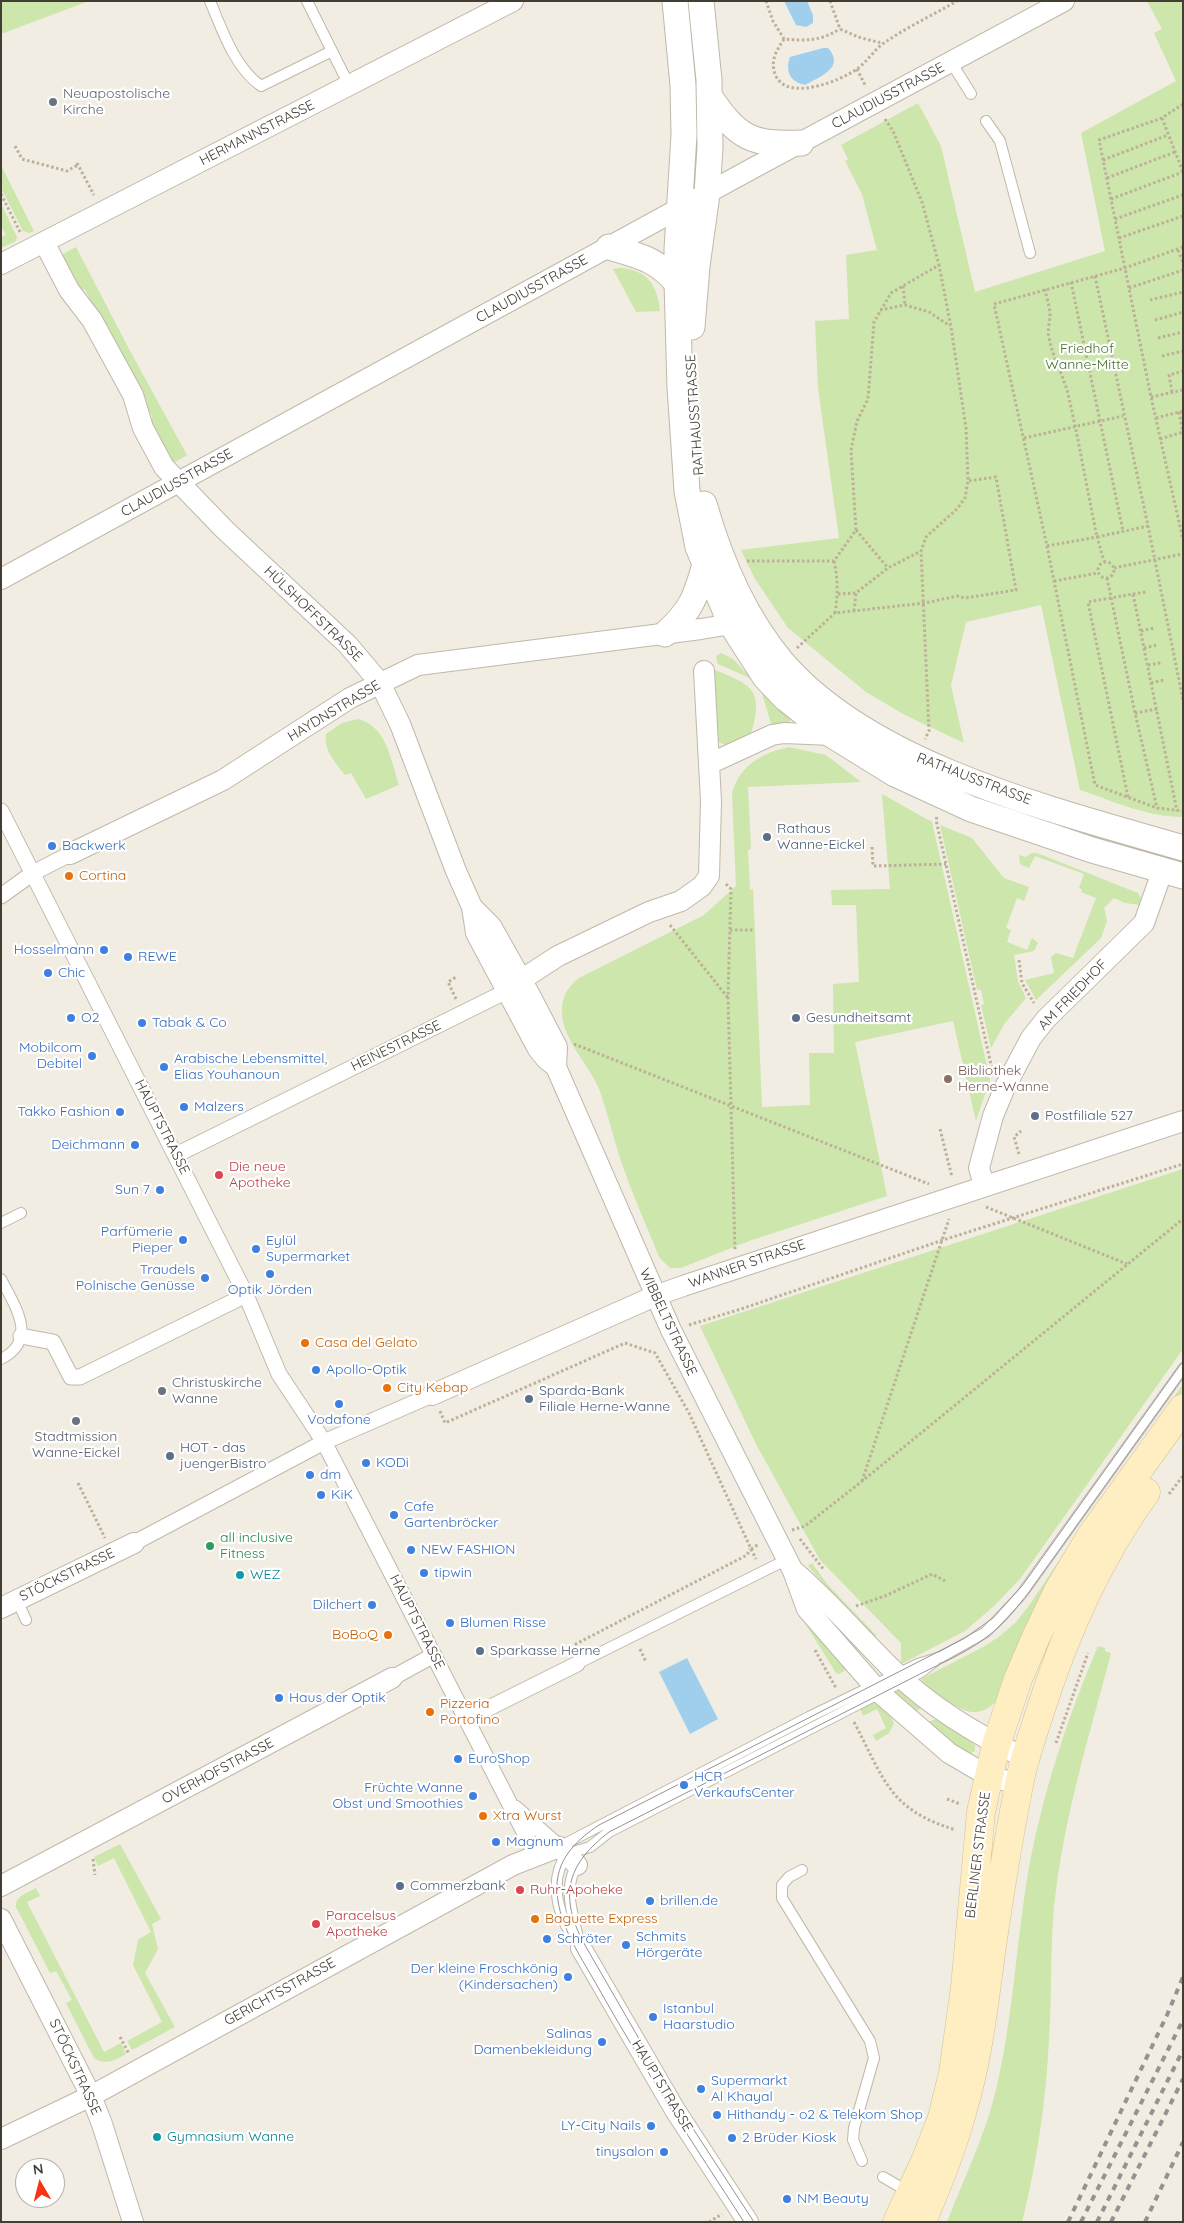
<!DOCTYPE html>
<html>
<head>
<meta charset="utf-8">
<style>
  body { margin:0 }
  #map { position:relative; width:1184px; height:2223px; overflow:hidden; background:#f1ede3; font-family:Quicksand,sans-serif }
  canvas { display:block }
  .frame { position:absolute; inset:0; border:2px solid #433d34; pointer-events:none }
  .north { position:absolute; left:15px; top:2158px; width:50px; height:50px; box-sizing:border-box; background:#fff; border:1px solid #b4b1ae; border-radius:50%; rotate:352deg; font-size:14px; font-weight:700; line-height:20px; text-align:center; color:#433d34 }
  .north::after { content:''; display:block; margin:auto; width:18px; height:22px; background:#f73515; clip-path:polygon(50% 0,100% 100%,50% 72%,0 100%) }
</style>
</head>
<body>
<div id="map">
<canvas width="1184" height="2223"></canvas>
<div class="frame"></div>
<div class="north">N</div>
</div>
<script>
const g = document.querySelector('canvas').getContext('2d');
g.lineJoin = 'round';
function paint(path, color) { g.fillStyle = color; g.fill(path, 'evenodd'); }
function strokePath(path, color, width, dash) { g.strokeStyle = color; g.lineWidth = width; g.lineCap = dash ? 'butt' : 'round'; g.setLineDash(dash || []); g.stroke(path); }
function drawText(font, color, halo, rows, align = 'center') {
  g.font = font + ' Quicksand,sans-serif'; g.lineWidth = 4.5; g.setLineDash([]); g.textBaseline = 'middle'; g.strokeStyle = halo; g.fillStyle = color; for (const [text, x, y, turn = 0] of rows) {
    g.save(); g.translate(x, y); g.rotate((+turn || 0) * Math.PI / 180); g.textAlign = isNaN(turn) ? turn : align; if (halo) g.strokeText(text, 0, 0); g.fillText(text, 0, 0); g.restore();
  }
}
const green = new Path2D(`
  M1 1H89L1 34Z
  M1147 1H1183V817C1147 817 1113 801 1080 790L1041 605 966 622 951 685 964 743 905 715 866 692 788 628 755 579 741 550 839 538 818 388 815 321 849 319 846 255 877 250 862 194 845 161 848 159 841 145 918 103 941 146 975 292 1105 251 1081 133 1176 81 1154 33 1162 29Z
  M1 165 34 231 29 233 23 231 1 188Z
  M1 203 17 237 16 241 1 248V237L6 235 1 226Z
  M76 247 129 349 187 455 172 464 150 425 152 416 85 290 77 287 59 256Z
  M620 268C647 269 658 286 660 311L636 312 613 269Z
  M721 653 733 659 752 679 718 664 716 656Z
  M713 669C753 686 764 688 751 735L727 746 717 741Z
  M761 690 789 717 790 721 786 725 772 727Z
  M358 719C387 726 391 761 399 785L366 799 351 773 345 775C336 763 323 750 326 734L342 723Z
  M789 747 826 755 861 782 748 787 751 849 748 850 750 890 753 889 754 911 762 1107 810 1105 809 1053H834L833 984 859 982 856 905H832L831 890 890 889 882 794 932 822 990 1079 976 1121 953 1021 855 1042 887 1196 749 1241 681 1268H670L659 1257C647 1226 632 1194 621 1161 613 1137 608 1113 599 1089 589 1064 564 1042 562 1014 561 998 567 987 579 978L704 915 736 886 732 793C740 765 762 753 789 747Z
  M1038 818 1183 859V863L1122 849 1038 820Z
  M940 825 972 838 1004 878 1029 887 1024 901 1017 898 1006 928 1011 930 1007 942 1027 950 1032 938 1038 943 1034 951 1014 955 1018 981 1026 998 1005 1023 991 1048 981 1005 984 1004 981 990H977Z
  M1031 853H1037L1138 893 1141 898 1140 905 1125 903 1114 898 1104 908 1107 921 1101 938 1036 1000 1025 980 1054 973 1051 957 1056 953 1073 958 1096 898 1081 892 1082 889 1079 888 1084 874 1035 856 1029 868 1020 864 1019 855 1026 857Z
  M1183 1169V1349L1020 1579 994 1606 965 1631 901 1664V1643L820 1560 756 1444 700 1326Z
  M1183 1384V1391L1080 1534 997 1701C990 1707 982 1713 973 1712 959 1712 928 1689 921 1679L983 1647 1000 1636 1016 1622 1028 1607 1081 1528Z
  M812 1563 828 1585 876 1635 875 1643 808 1566Z
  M808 1621 846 1670 839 1674 836 1673 806 1625 805 1623Z
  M1098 1646 1105 1648V1651L1111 1653C1089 1737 1063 1820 1054 1907 1050 1951 1052 1995 1049 2039 1046 2101 1037 2161 1022 2222H947C964 2178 985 2136 996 2090 1013 2019 1016 1945 1028 1873 1042 1795 1067 1719 1098 1646Z
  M901 1689 923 1707 914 1712 893 1693Z
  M875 1701 890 1716 894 1723 889 1733 876 1741 873 1735 886 1728 877 1709 863 1716 860 1709Z
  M937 1719 972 1742 975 1745V1751L970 1754 965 1753 927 1724V1722Z
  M120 1844 161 1919 152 1924 158 1949 145 1973 175 2027 132 2050 127 2041 162 2022 133 1965 138 1940 151 1932 114 1858 98 1866 94 1857Z
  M36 1888 40 1896 27 1902 104 2052 121 2043 126 2054C115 2060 106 2066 94 2058L66 2003 72 2000 56 1971 50 1973 16 1907C15 1896 27 1893 36 1888Z`);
const water = new Path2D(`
  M784 1H807L813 15V23L806 27 796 25Z
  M823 48H828C846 68 819 77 805 85 790 82 785 71 790 57Z
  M687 1658 718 1719 690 1734 659 1672Z`);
const path = new Path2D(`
  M766 1 773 21 784 39C807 41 820 41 840 29
  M830 1 840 29 861 38 882 43
  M784 39C777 50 770 60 775 74 786 103 840 81 857 69 867 62 874 50 884 43 907 27 933 15 957 1
  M857 69 866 87
  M1183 104 1162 118 1099 140 1151 397 1183 540
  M1162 118 1183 172
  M885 119 893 131 922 202 939 265
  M15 146 22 159 67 171 78 165
  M1103 160 1168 135
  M77 163 94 195
  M1107 178 1175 152
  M1 194 21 234
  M1111 199 1183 172
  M1115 219 1183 195
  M1119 238 1183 216
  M1183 247 1125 268 994 304 1047 546 1095 785 1157 808 1183 811
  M1178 250 1183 262
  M1095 276 1148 526 1183 700
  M1071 282 1123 531
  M903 286 905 305
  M1129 288 1183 270
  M1045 289C1046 297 1050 306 1050 315 1050 322 1047 329 1049 337 1052 357 1063 374 1068 394 1079 441 1087 489 1097 537L1148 526
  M1150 300 1183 292
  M880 310 905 305 929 312 950 326
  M1155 320 1183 312
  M1158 338 1183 332
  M1162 356 1183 351
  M1172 392 1169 375 1183 371
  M1151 397 1183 390
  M1179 412 1183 432
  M1156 418 1183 411
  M1024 438 1123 416
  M1160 439 1183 432
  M1182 450H1183
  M856 530 888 568
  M1047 546 1097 537 1104 561
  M747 561H834L856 530 851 450 857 421 868 399 874 322 891 293 939 265 951 327 966 428 968 481 965 498 957 509 926 537 921 551 929 731 925 739
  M834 561C838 579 838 595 835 613L925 603 957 596 965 598 1016 590 996 477 968 481
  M1098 570a8 8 0 1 1 16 0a8 8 0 1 1-16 0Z
  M1114 568 1183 554
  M1107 578 1135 713 1157 808
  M1054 581 1098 573
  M838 594 856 593
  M1133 594 1146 592
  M854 611 856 593 888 568 921 551
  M1141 631 1154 628
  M797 648 835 613
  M1144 648 1157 645
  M1148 665 1161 663
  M1151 683 1164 680
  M1135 713 1157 709
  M1128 797 1088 602 1133 594 1177 811
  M937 817 936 820 992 1069
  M872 847 873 866 946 864
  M726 884 731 889 728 998 735 1250
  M670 925 728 998
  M730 930H755
  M1019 960 1022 983 1034 1003
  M456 999 448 982 456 977
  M574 1044 929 1184
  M940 1129 952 1177
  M1019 1154 1014 1137 1021 1131
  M986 1207 1127 1264
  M689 1325 744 1308 943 1240 1183 1164
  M440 1411 445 1423 625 1343 655 1353 689 1413 751 1549 759 1544
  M862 1481 949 1219
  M78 1483 105 1538
  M1169 1494 1183 1476
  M792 1530 805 1526 861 1482 1183 1219
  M800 1539 824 1570
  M751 1549 756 1559
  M856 1606 885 1596 932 1574 945 1581
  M575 1649 574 1645 747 1555 750 1549
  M640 1649 646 1662
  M815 1650 836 1688
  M854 1722C884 1779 889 1810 956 1830
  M1056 1743 1088 1653
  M947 1799 960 1804
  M93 1859 95 1875
  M120 2037 129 2054
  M709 2222 722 2214`);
const service = new Path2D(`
  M210 1C222 30 235 68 261 86L332 51
  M307 1 349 85
  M951 62 971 94
  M986 121 1000 141 1030 253
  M1 1223 21 1213
  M1 1279C15 1306 39 1340 1 1359
  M17 1600 26 1620
  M577 1664 786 1560
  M559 1847 809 1717 918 1664 941 1657 986 1632 1021 1595 1183 1369
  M568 1852C546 1882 559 1922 581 1948
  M566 1854 590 1847 609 1832 921 1672 934 1662
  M579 1862C560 1888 575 1919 580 1947
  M802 1870 789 1877 782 1885V1898L870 2041 874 2058 854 2128 853 2140 862 2161
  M883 2177 909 2192`);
const pedestrian = new Path2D(`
  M1 811 246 1295 279 1374 324 1442 339 1471 536 1855
  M1 896 33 873 70 854
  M176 1155 507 991
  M21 1336 53 1342 71 1377H80L246 1295
  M134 1543 324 1442 432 1395
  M392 1678 434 1655
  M467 1719 577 1664
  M515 1808 559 1847`);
const minor = new Path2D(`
  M44 242 69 290 92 320 133 395 143 428 164 467 225 530 348 645 380 683 400 724 456 871 472 907 476 933 538 1049 546 1059 556 1067 671 1330 793 1571 807 1609 881 1694 949 1753 988 1776 1019 1784
  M1 264 513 1
  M1 579 755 167 1064 1
  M709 764 772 735 784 733 832 735
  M70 854 223 780 350 698 418 665 701 629 731 624 744 619
  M472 907 491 926 531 997 557 1047 556 1067
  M521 980 558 956 649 912 681 901 702 886 709 876 711 801 704 671
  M984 1185 979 1168 993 1116 1005 1087 1031 1038 1046 1019 1144 923 1163 869
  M432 1395 655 1296 683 1286 1183 1121
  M795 1572C831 1603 861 1639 895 1672 932 1708 979 1736 1025 1758
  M1 1608 134 1543
  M1 1886 392 1678
  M1 1919 91 2096 102 2124 133 2222
  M581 1948 675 2110 748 2222
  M1 2139 91 2096 513 1865 559 1847 577 1865`);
const tertiary = new Path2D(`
  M675 1 683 85 684 135 677 249V283L680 387 687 491 698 547 731 624 765 677 786 699 832 735 895 774 971 809 1092 850 1183 876
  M710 97C738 138 751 145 801 143
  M609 247C639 256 655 258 677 283
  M692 327 697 266 707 194 710 147 709 80 701 1
  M704 504C720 560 744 617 782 662 871 766 1056 811 1183 848
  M665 634C691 611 696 597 705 564`);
const secondary = new Path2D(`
  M897 2222 926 2159 942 2118 953 2073 965 1987 981 1812 996 1745 1018 1679 1036 1637 1058 1591 1091 1536 1183 1408
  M922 2222C937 2185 953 2148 963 2109 978 2059 984 2005 991 1953 999 1897 1008 1841 1019 1785 1023 1762 1031 1740 1038 1718 1063 1638 1097 1560 1146 1492`);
const tram = new Path2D(`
  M744 2222C694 2145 644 2069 599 1989 583 1960 559 1927 557 1892 555 1861 575 1841 599 1825L965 1638 993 1618 1022 1586 1183 1361
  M754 2222 675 2101 582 1940C559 1893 568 1864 609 1832L922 1673C946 1661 972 1650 993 1632 1007 1621 1018 1606 1029 1592L1183 1377`);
const rail = new Path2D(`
  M1068 2222 1167 2015 1183 1977
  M1081 2222 1183 2020
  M1097 2222 1183 2050
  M1111 2222 1183 2079
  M1145 2222 1183 2142`);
const markers = [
  [53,102,5,"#6b7280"],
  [767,837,5,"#5c6f8a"],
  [52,846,5,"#3f7fe0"],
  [69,876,5,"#e8710a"],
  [104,950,5,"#3f7fe0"],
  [128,957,5,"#3f7fe0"],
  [48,973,5,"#3f7fe0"],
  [71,1018,5,"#3f7fe0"],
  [796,1018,5,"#5c6f8a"],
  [142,1023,5,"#3f7fe0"],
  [92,1056,5,"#3f7fe0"],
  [164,1067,5,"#3f7fe0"],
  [948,1079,5,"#8d6e63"],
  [184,1107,5,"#3f7fe0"],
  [120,1112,5,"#3f7fe0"],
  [1035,1116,5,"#5c6f8a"],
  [135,1145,5,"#3f7fe0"],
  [219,1175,5,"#e0444e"],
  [160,1190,5,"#3f7fe0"],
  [183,1240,5,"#3f7fe0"],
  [256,1249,5,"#3f7fe0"],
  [270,1274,5,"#3f7fe0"],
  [205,1278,5,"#3f7fe0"],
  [305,1343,5,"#e8710a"],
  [316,1370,5,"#3f7fe0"],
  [387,1388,5,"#e8710a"],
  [162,1391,5,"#6b7280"],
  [529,1399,5,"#5c6f8a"],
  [339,1404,5,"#3f7fe0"],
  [76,1421,5,"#6b7280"],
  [170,1456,5,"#5c6f8a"],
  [366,1463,5,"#3f7fe0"],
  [310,1475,5,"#3f7fe0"],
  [321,1495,5,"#3f7fe0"],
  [394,1515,5,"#3f7fe0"],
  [210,1546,5,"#2e9e5b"],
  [411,1550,5,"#3f7fe0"],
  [424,1573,5,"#3f7fe0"],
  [240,1575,5,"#0f9aa8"],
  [372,1605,5,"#3f7fe0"],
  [450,1623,5,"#3f7fe0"],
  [388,1635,5,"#e8710a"],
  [480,1651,5,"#5c6f8a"],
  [279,1698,5,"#3f7fe0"],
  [430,1712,5,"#e8710a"],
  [458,1759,5,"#3f7fe0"],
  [684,1785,5,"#3f7fe0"],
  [473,1796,5,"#3f7fe0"],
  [483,1816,5,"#e8710a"],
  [496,1842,5,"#3f7fe0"],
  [400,1886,5,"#5c6f8a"],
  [520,1890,5,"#e0444e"],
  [650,1901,5,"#3f7fe0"],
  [535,1919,5,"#e8710a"],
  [316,1924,5,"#e0444e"],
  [547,1939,5,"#3f7fe0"],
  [626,1945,5,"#3f7fe0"],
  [568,1977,5,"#3f7fe0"],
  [653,2017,5,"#3f7fe0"],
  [602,2042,5,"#3f7fe0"],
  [701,2089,5,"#3f7fe0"],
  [717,2115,5,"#3f7fe0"],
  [651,2126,5,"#3f7fe0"],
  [157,2137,5,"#0f9aa8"],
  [732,2138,5,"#3f7fe0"],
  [664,2152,5,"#3f7fe0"],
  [787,2199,5,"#3f7fe0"]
];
const worshipNames = [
  ["Neuapostolische",63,94],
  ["Kirche",63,110],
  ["Christuskirche",172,1383],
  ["Wanne",172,1399],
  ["Stadtmission",76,1437,"center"],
  ["Wanne-Eickel",76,1453,"center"]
];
const streetNames = [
  ["CLAUDIUSSTRASSE",888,96,-28],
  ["HERMANNSTRASSE",257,133,-27],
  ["CLAUDIUSSTRASSE",532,289,-29],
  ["RATHAUSSTRASSE",695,415,-94],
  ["CLAUDIUSSTRASSE",177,483,-29],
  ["HÜLSHOFFSTRASSE",313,614,44],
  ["HAYDNSTRASSE",334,711,-31],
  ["RATHAUSSTRASSE",974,779,21],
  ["AM FRIEDHOF",1073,995,-46],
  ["HEINESTRASSE",396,1046,-26],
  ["HAUPTSTRASSE",162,1127,63],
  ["WANNER STRASSE",747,1264,-19],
  ["WIBBELTSTRASSE",668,1322,65],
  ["STÖCKSTRASSE",67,1575,-26],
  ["HAUPTSTRASSE",417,1622,63],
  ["OVERHOFSTRASSE",218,1771,-28],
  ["BERLINER STRASSE",978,1855,-83],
  ["GERICHTSSTRASSE",280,1992,-29],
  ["STÖCKSTRASSE",75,2067,65],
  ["HAUPTSTRASSE",662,2086,59]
];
const parkNames = [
  ["Friedhof",1087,349],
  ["Wanne-Mitte",1087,365]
];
const serviceNames = [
  ["Rathaus",777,829],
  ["Wanne-Eickel",777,845],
  ["Gesundheitsamt",806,1018],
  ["Postfiliale 527",1045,1116],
  ["Sparda-Bank",539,1391],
  ["Filiale Herne-Wanne",539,1407],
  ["HOT - das",180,1448],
  ["juengerBistro",180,1464],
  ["Sparkasse Herne",490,1651],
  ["Commerzbank",410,1886]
];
const shopNames = [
  ["Backwerk",62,846],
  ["Hosselmann",94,950,"right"],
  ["REWE",138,957],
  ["Chic",58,973],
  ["O2",81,1018],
  ["Tabak & Co",152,1023],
  ["Mobilcom",82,1048,"right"],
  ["Debitel",82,1064,"right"],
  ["Arabische Lebensmittel,",174,1059],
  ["Elias Youhanoun",174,1075],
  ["Malzers",194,1107],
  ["Takko Fashion",110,1112,"right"],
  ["Deichmann",125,1145,"right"],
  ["Sun 7",150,1190,"right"],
  ["Parfümerie",173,1232,"right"],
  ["Pieper",173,1248,"right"],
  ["Eylül",266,1241],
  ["Supermarket",266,1257],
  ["Traudels",195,1270,"right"],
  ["Polnische Genüsse",195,1286,"right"],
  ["Optik Jörden",270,1290,"center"],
  ["Apollo-Optik",326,1370],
  ["Vodafone",339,1420,"center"],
  ["KODi",376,1463],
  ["dm",320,1475],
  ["KiK",331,1495],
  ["Cafe",404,1507],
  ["Gartenbröcker",404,1523],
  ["NEW FASHION",421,1550],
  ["tipwin",434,1573],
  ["Dilchert",362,1605,"right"],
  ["Blumen Risse",460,1623],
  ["Haus der Optik",289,1698],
  ["EuroShop",468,1759],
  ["HCR",694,1777],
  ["VerkaufsCenter",694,1793],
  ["Früchte Wanne",463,1788,"right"],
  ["Obst und Smoothies",463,1804,"right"],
  ["Magnum",506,1842],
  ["brillen.de",660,1901],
  ["Schmits",636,1937],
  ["Hörgeräte",636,1953],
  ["Schröter",557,1939],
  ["Der kleine Froschkönig",558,1969,"right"],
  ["(Kindersachen)",558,1985,"right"],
  ["Istanbul",663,2009],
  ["Haarstudio",663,2025],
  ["Salinas",592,2034,"right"],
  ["Damenbekleidung",592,2050,"right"],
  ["Supermarkt",711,2081],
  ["Al Khayal",711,2097],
  ["Hithandy - o2 & Telekom Shop",727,2115],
  ["LY-City Nails",641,2126,"right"],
  ["2 Brüder Kiosk",742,2138],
  ["tinysalon",654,2152,"right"],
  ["NM Beauty",797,2199]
];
const foodNames = [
  ["Cortina",79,876],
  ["Casa del Gelato",315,1343],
  ["City Kebap",397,1388],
  ["BoBoQ",378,1635,"right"],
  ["Pizzeria",440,1704],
  ["Portofino",440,1720],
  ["Xtra Wurst",493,1816],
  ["Baguette Express",545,1919]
];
const educationNames = [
  ["Bibliothek",958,1071],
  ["Herne-Wanne",958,1087]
];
const healthNames = [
  ["Die neue",229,1167],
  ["Apotheke",229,1183],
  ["Ruhr-Apoheke",530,1890],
  ["Paracelsus",326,1916],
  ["Apotheke",326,1932]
];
const leisureNames = [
  ["all inclusive",220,1538],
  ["Fitness",220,1554]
];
const cultureNames = [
  ["WEZ",250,1575],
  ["Gymnasium Wanne",167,2137]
];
paint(green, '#cce6ac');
paint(water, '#a0cfee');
strokePath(service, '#c0b8a9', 12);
strokePath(pedestrian, '#c0b8a9', 17);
strokePath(minor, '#c0b8a9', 22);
strokePath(tertiary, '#c0b8a9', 27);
strokePath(secondary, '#d1c194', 29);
strokePath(path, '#beb098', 3, [2.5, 2.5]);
strokePath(service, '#fff', 10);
strokePath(pedestrian, '#fff', 15);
strokePath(minor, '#fff', 20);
strokePath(tertiary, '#fff', 25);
strokePath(secondary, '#feeec1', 28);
strokePath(tram, '#939393', 1);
strokePath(rail, '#939393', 4, [6, 6]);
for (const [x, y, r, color] of markers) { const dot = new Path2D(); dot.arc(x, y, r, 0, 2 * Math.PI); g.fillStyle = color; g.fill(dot); strokePath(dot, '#fff', 2); }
drawText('14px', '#5b616d', '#fff', worshipNames, 'left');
drawText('14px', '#433d34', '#fff', streetNames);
drawText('14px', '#467329', '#fff', parkNames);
drawText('14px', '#4e5e75', '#fff', serviceNames, 'left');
drawText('14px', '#366cbe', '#fff', shopNames, 'left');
drawText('14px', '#c56008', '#fff', foodNames, 'left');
drawText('14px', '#785e54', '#fff', educationNames, 'left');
drawText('14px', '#be3a42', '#fff', healthNames, 'left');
drawText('14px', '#27864d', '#fff', leisureNames, 'left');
drawText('14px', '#0d838f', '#fff', cultureNames, 'left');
</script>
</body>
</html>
